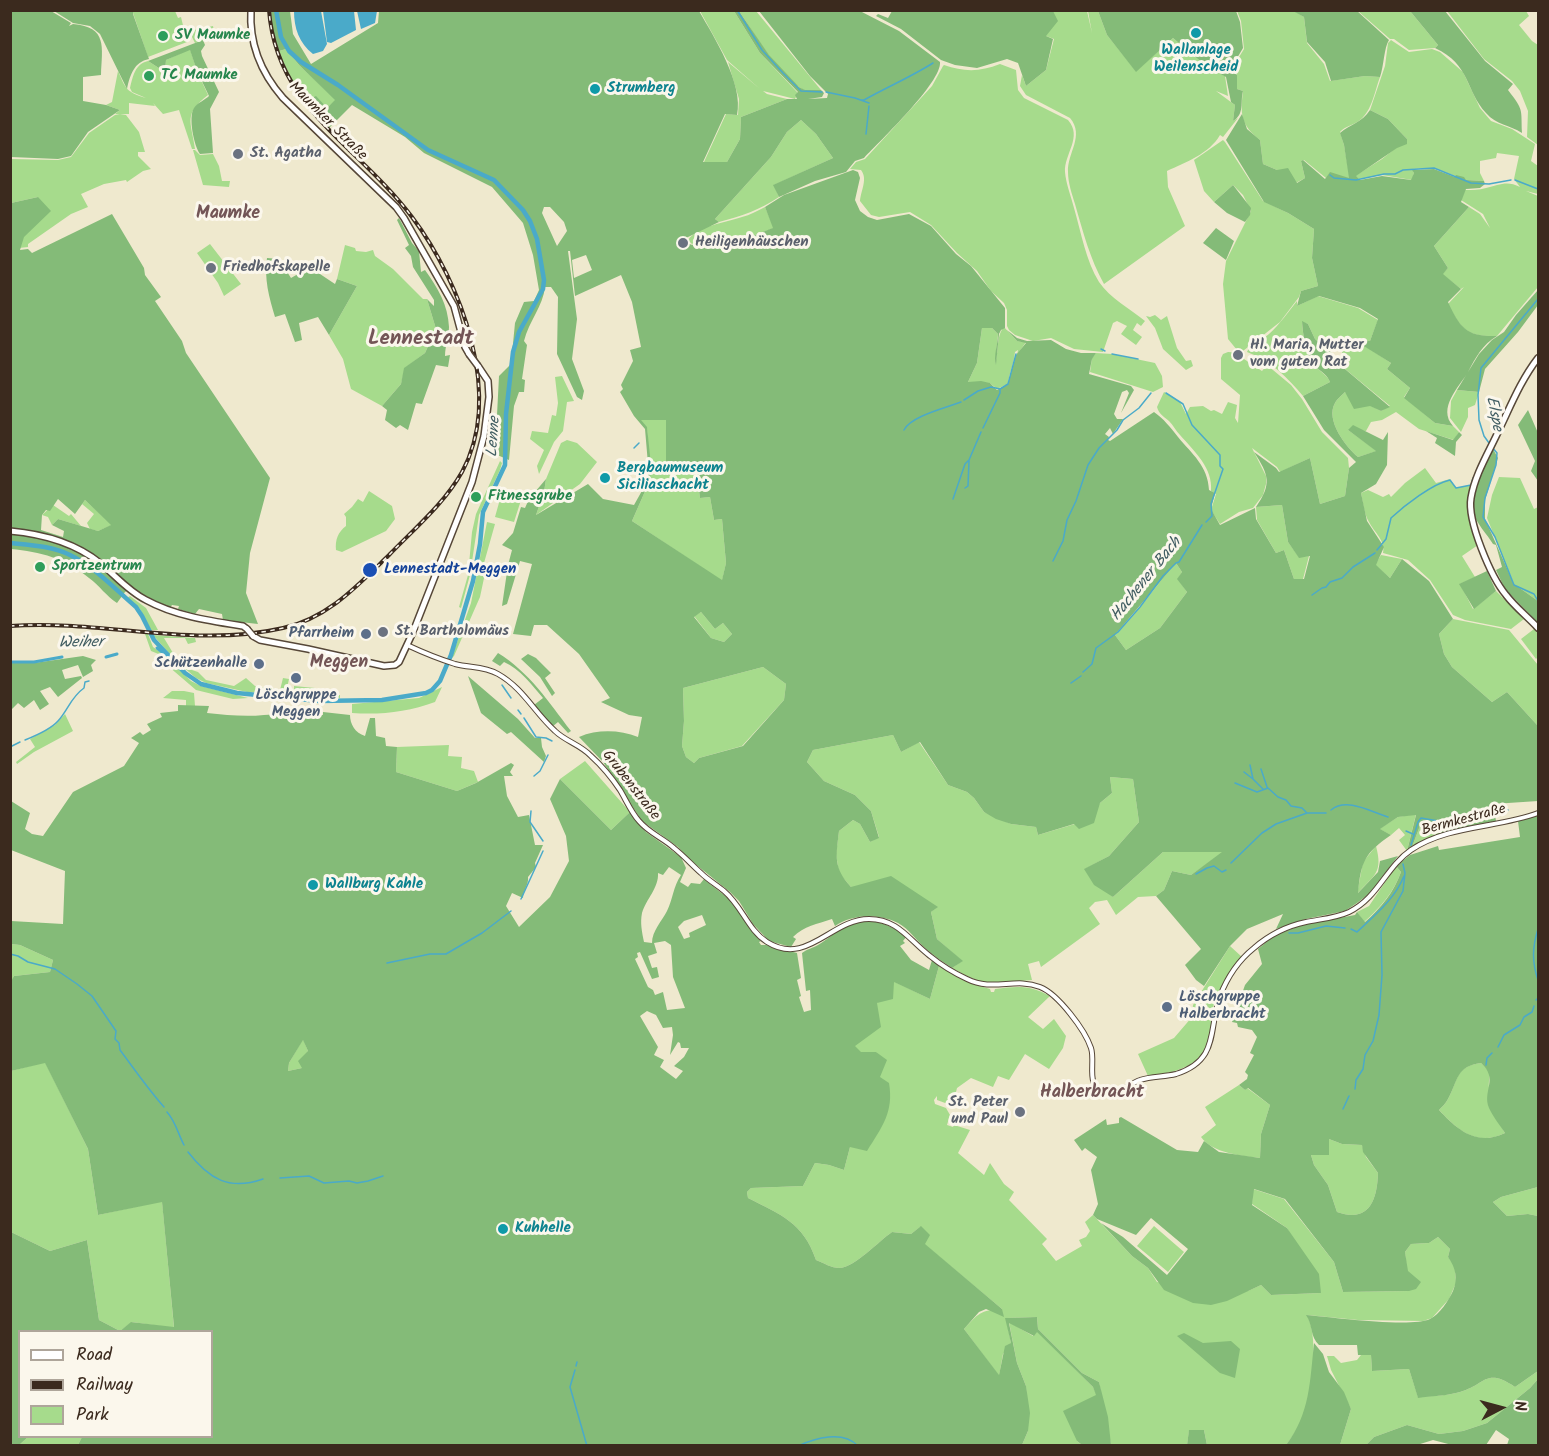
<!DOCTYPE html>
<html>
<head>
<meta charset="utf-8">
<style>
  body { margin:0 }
  #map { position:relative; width:1549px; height:1456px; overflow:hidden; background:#efe9ce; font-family:Kalam,sans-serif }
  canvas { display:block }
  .frame { position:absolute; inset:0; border:12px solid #3b2a1e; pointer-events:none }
  .legend { position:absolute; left:18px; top:1330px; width:195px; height:108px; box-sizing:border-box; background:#fbf7ec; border:2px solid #aea59a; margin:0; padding:8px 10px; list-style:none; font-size:18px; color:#3b2a1e }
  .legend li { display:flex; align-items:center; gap:12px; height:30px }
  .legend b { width:30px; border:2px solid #aea59a }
  .north { position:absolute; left:1471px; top:1378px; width:60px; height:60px; -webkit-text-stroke:4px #fbf7ec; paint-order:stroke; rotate:84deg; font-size:16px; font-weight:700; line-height:24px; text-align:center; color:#3b2a1e }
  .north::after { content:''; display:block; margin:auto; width:21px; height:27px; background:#3b2a1e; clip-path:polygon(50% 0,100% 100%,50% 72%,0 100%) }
</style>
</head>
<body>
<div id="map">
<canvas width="1549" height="1456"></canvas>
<div class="frame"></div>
<ul class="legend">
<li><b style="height:8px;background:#fff"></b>Road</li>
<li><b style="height:8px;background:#3b2a1e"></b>Railway</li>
<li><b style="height:16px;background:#a6db8c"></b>Park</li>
</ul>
<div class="north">N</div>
</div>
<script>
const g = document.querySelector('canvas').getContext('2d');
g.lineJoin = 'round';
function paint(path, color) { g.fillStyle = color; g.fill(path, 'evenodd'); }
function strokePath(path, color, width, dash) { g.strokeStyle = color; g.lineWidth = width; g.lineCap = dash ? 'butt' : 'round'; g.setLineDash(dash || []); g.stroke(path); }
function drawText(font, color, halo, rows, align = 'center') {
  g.font = font + ' Kalam,sans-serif'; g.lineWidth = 6; g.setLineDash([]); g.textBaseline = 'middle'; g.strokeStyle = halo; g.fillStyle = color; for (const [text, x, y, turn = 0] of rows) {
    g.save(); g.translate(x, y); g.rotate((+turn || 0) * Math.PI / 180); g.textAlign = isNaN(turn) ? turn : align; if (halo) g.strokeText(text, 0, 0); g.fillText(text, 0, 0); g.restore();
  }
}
const green = new Path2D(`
  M1293 10 1304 17 1307 43 1324 64 1330 81 1365 76 1380 77C1375 90 1372 111 1360 120 1354 125 1345 126 1340 132L1344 145 1350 179 1330 173 1326 178 1304 160 1301 161 1305 178 1296 183 1277 170 1263 164 1260 140C1241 125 1240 115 1243 91L1237 89V75L1231 70 1244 49 1241 21 1237 11Z
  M133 11H175L178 18 181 17 187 42 148 57 133 13Z
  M700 11H734L760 53 798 93 795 99 763 91 767 94 787 99 741 117 740 139 727 162H704L726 114 738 115 739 99 728 62 760 89 727 60Z
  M739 11H756L821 90H804C778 76 756 35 739 11Z
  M1041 11H1087L1092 33 1088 11H1098L1107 35 1136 71 1173 38 1206 66 1225 76 1228 96 1216 91 1235 105 1233 121 1238 118 1223 137 1220 135C1209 154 1186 162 1167 171L1168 187 1185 226 1104 284C1090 259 1083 232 1075 204 1072 194 1068 183 1068 172 1067 153 1085 136 1070 118L1026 95 1020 86 1022 75 1026 86 1046 70 1054 39 1046 36Z
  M1358 11H1410L1438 45 1435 48 1409 50 1394 39H1390Z
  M1447 11H1526L1529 16 1519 25 1532 41 1538 45V145L1527 137 1528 111 1520 91 1512 81 1484 59Z
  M213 26 215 37 195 43 189 31Z
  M1391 40 1409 52 1432 49 1440 52 1463 72 1480 108 1491 121 1512 129 1535 144 1531 161 1538 166V194L1526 191 1538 196V287L1497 336C1467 337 1461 329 1448 304L1464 287 1461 289 1442 274 1448 268 1434 246 1469 207 1480 214 1490 228 1483 214 1461 200 1465 190C1472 190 1479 190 1486 188 1499 185 1507 180 1520 187L1514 179 1519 156 1497 153 1496 158 1480 161V173L1484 181 1466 180 1434 168 1412 169 1414 173 1412 180 1382 175 1359 179 1355 176 1382 159 1407 139 1388 119 1370 110 1385 66 1388 43Z
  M190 49 197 71 208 95C183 115 191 120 195 149H192L179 110 163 114 153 103 155 106 129 103V114H115L120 110 106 105 112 102 118 71C126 90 127 92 146 98L132 92 130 88C133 76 135 64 148 61L165 72 166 60Z
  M286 49 299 65 336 100 327 108C321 106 314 105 308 102 298 96 283 63 279 51Z
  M1000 64 1016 70 1018 90 1024 98 1068 120C1083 137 1064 154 1065 172 1066 184 1071 196 1074 208 1081 232 1086 261 1099 282 1110 298 1130 309 1145 321L1141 326 1137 323 1133 330 1142 337 1136 345 1121 334 1127 326 1117 321 1113 323 1103 352 1074 349 1051 338 1033 341 1015 335 1009 330 1007 326V310L1004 303 991 291 977 271 957 253 931 225 910 212 879 217 871 215 860 201C861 190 868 179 861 170L850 169 856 162 865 159 932 86 943 66 944 65C964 72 980 72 1000 64Z
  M120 114 126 115 139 132 145 152H138V156L151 169 143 171 127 182 126 180 104 184 81 194 88 207 71 214 28 244V247L19 248 38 197 11 203V159L58 160 71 157 89 133 115 115Z
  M801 120 816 134 833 158 774 185 779 197C760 210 741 216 719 222L715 219 771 157 787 132Z
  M1223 140 1225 142 1263 201 1288 213 1314 229 1312 258 1318 286 1301 291 1299 297 1280 322 1243 351 1237 350 1228 339 1223 284 1226 261 1251 211 1243 195 1233 185 1214 202 1204 191 1194 160Z
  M193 150H195L200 155 213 154 219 166 222 181H230L229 187 203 185Z
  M765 207 774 228 733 243 695 247 688 240C699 225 725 223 742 217 750 215 757 211 765 207Z
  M210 244 241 284 224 296 218 283 197 253Z
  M345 245 355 248 356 251 366 252 373 250 375 256 393 269 423 299H427L436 329 425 353 405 368 401 384 382 406 351 389 343 359 329 335 357 286 337 279Z
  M1318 296 1358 308 1378 320 1370 341 1359 340V342L1391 363 1387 369 1410 388 1404 397 1435 423 1453 426 1459 432 1454 440 1419 429 1396 412 1382 420 1371 422 1366 431 1348 430 1377 451 1358 457C1346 447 1325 420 1335 403 1337 399 1342 395 1345 392L1381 411 1390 406 1339 364 1343 349H1328L1315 339 1308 324 1302 322C1303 337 1306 352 1314 364 1319 372 1327 374 1330 382L1303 396C1288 378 1270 360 1247 352 1250 343 1262 340 1269 334 1280 324 1288 312 1297 301V306Z
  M1155 315 1161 320 1167 316 1177 348 1186 361 1191 360 1193 366 1186 370 1163 349 1155 328 1146 316 1150 317Z
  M1004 327 1017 341 1026 342 1017 355 1018 350 1015 352C1014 364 1009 373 1008 384L997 389 990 383 968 382 977 363 982 328H992L998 334 995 364C999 353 996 335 1004 327Z
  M1228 352 1244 353 1241 357 1262 371 1267 365 1291 385 1302 399 1322 432 1348 458 1349 468 1345 496 1320 504 1310 458 1280 472 1277 467 1252 448 1266 476V484L1263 495 1253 508 1239 512 1220 524 1211 510 1216 494 1211 491C1213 468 1195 452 1180 435 1176 431 1173 425 1169 421 1163 416 1159 414 1157 407L1164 392 1180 402 1186 414 1190 407 1203 406 1211 411 1214 410 1222 414 1228 402 1237 405 1235 418 1238 423 1240 395 1221 379V358L1223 354Z
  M1096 353 1112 354 1155 363 1162 376 1163 387 1153 392 1090 372 1092 358Z
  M562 376 574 401 567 402 563 431 554 442 539 474 537 466 544 450 530 439 532 431 548 433 552 415 556 416 558 403 555 377Z
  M1457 390 1479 392 1475 405 1468 408V417L1461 432 1450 418 1451 401Z
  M640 420H666V466L696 467 700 498 710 497 714 520 722 519 726 563 722 581 632 521 650 480 647 428Z
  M567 440 577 443 597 462 580 484 536 515 544 492 546 479 561 443Z
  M500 461 502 463 500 470 479 515 470 575 461 608 459 607 468 575 472 532 476 514Z
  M1425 468 1436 483 1450 479 1456 488 1471 485C1464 510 1469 522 1478 545L1462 556 1475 577 1460 584 1473 609 1496 591 1524 619 1511 629 1465 620 1453 615 1430 580 1408 560 1383 553C1386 541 1374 532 1369 522 1364 514 1363 502 1361 493L1368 490 1383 497 1389 494 1391 497 1405 483Z
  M1499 477 1520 478 1534 509 1538 507V601L1514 584 1487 518 1492 495Z
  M369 491 392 506 395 519 386 531 342 552 336 550C335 540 338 532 346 526V517L344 514 352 507 358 499 363 502Z
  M502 492 522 497 514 522 495 517Z
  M85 500 112 525 98 531 90 529 87 523 94 514 82 504Z
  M53 505 69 516 71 514 81 526 58 519 52 525 48 517 42 515Z
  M1282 505 1288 542 1299 557 1309 556 1303 579H1294L1284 550 1276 553 1257 520 1256 507Z
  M487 522 495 524 484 563 487 564 480 597 454 656 451 659 471 603Z
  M1381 555 1402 559 1390 578 1375 565Z
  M1176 563 1182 572 1178 579 1187 592 1160 628 1126 650 1115 635C1138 613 1155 586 1176 563Z
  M130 596 146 608 158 630H151L140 609 127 598Z
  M701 612 715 629 723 623 732 634 724 642 711 638 694 616Z
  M1453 619 1509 630 1538 665V726L1507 692 1492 702 1452 667 1444 654 1439 634Z
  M1534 629 1538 633V657L1536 659 1521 639Z
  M145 634H148L153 647 166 656 191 681 201 686 248 698 233 699 196 690 168 666 161 655 151 651Z
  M153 635 195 638 196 642 188 644 185 638H164L176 658 186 668 198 672 206 680 234 686 246 678 255 686 266 688 265 693 247 692 206 683 196 678 175 660Z
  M763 667 786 684 784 700 742 746 699 758 694 763 686 757 682 746 684 721 683 688Z
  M283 678 289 679 287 688 294 689V686L315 688V695H340V698L268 693 269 688 280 690Z
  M442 687 435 702C408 712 381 715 352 713V704L419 698Z
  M172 691H184L194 693 195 706H186V700L163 698Z
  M65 714 73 731 34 752 17 764 16 762 35 747 30 739 55 725Z
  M893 735 901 752 919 742 948 785 967 792 974 798 984 812 1011 824 1036 827 1038 835 1075 824 1112 793 1110 777 1133 779 1139 822 1109 856 1085 869 1113 897 1163 852H1224L1191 875 1172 871 1164 890 1156 896 1138 897 1116 915 1107 900 1095 902 1089 908 1100 924 1041 967 1039 961 1028 964 1032 980C994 983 988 989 952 968L962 961 937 939 931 912 937 907 851 887 839 873 836 854 839 831 853 820 860 824 870 842 879 837 871 811 855 795 824 781 807 762 813 750Z
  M449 745 448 756 462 757 461 768 474 771 478 782 457 791 396 772 397 747Z
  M585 761 630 812 611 830 560 779Z
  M1416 814 1407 851 1399 840 1405 835 1399 828 1391 835 1379 829 1398 817Z
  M1421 823 1441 824V835L1412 847Z
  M1376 846C1383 873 1375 874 1357 894L1363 862Z
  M1396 866 1401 872C1394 892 1380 908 1364 922L1357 912 1369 906Z
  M11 944 20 945 53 960 50 972 14 976 11 983Z
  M1230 946 1242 957C1229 973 1218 991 1212 1010 1210 1017 1212 1025 1211 1033 1207 1065 1176 1073 1148 1076L1138 1054 1174 1038 1192 1017 1193 1005Z
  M939 966 970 983 990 989 991 992H994L995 989C1018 986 1030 985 1050 996L1028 1017 1043 1029 1054 1019 1066 1036 1063 1048 1049 1069 1025 1054 1009 1080 998 1076 993 1087 971 1078 957 1088 954 1100 958 1102 956 1107 937 1100V1096L934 1100 935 1104 946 1108 950 1115 947 1125 953 1127 954 1125 970 1130 958 1153 984 1175 990 1163 1004 1184 1014 1192 1009 1200 1047 1239 1042 1244 1056 1261 1082 1246 1079 1240 1086 1237 1090 1231 1085 1222 1093 1215 1132 1256 1148 1268 1157 1282 1248 1291 1261 1285 1271 1295 1321 1293 1287 1228 1252 1204 1253 1189 1284 1199 1334 1262 1343 1292 1409 1291 1405 1252 1411 1244 1429 1243 1438 1237 1450 1249 1448 1257 1455 1266 1456 1283 1449 1299 1432 1318 1423 1321 1358 1320 1307 1315C1318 1336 1313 1380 1307 1404 1304 1418 1295 1434 1286 1445H1207L1204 1430 1189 1431 1187 1445H1111L1099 1382 1082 1373 1038 1329 1037 1317 1006 1318 1011 1343 1003 1354 999 1376 964 1329C978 1314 980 1310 1002 1309L924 1244 920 1227 911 1234 892 1232C879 1241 855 1267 840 1268 831 1268 824 1263 816 1260 803 1222 781 1215 748 1198L747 1192 751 1188 803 1186 815 1163 829 1165 844 1170 850 1147 880 1077 876 1052H860L854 1046 877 1003 893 981 930 999Z
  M303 1039 308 1051 302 1068 288 1071 289 1063Z
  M45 1062 88 1149 98 1215 162 1201 174 1328 132 1322 120 1331 99 1320 87 1240 50 1251 11 1232V1071Z
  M1481 1063C1494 1074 1488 1075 1489 1088 1489 1099 1500 1124 1505 1133 1476 1147 1458 1130 1439 1110 1442 1107 1446 1103 1448 1099 1458 1081 1455 1066 1481 1063Z
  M1239 1085 1245 1090 1247 1088 1270 1105 1261 1134 1260 1158C1242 1156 1212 1153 1201 1137L1216 1125 1205 1107Z
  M1329 1139 1342 1144 1362 1145 1366 1157 1378 1173C1377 1201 1369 1223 1337 1212L1328 1185 1314 1165 1311 1155 1320 1154Z
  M1538 1187V1216L1528 1214 1507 1216 1493 1202 1501 1197Z
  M1154 1226 1184 1252 1168 1272 1137 1246Z
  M1009 1322 1033 1336 1037 1331 1093 1387 1097 1395 1077 1441 1082 1445H1022L1028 1431 1026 1386 1017 1363Z
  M1361 1355H1371L1372 1371 1409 1369 1418 1397C1431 1396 1447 1396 1460 1392 1486 1385 1485 1367 1515 1387L1538 1371V1379L1530 1388 1487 1423 1463 1431 1439 1434 1407 1425 1374 1437 1366 1445H1340L1351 1409 1331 1370 1327 1356H1334L1341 1363 1357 1360Z
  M28 1437H82L78 1445 18 1446Z`);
const forest = new Path2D(`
  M11 10 51 11 71 23 69 26 73 24C108 27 102 47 101 75L83 77V101L106 105 120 110 88 132 71 156 58 159 11 157Z
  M1356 10 1389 40C1384 47 1384 66 1380 77L1365 76 1331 81 1325 62 1307 42 1304 17 1293 11Z
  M54 11H133V14L149 59C134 62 130 75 127 89L100 34 90 26 73 23Z
  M271 11H290L293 34 311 64 378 23 379 11H699C714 37 744 84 737 115L725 114 703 162H727L740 139 741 117 787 99H797L795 95 798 92 760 53 734 11H739L769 55 799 87 805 90H821L824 93 822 97 808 99 827 98 828 94 810 76 759 11H860L899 31 940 62C942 82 880 141 864 158L855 161 846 172 815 181 779 197 773 185 833 158 816 134 801 120 787 132 771 157 715 219 719 222 686 238 687 243C712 255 749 237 773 228L765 207 784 195 853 170 858 172 860 178 855 200 860 211 868 217 877 220 909 214 931 226 956 254 971 266 1005 308V328L1001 330 999 334 996 365C993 356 998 345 998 334L992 328H982L977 363 968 382 981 381 990 383 997 390 1008 384 1016 355 1026 343 1017 341 1007 330 1017 338 1027 341 1051 340 1066 349 1081 353H1096L1092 359 1089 374 1131 386 1134 390 1121 413 1129 393 1127 390 1122 392 1114 414 1117 419H1123L1113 434 1110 428 1105 434 1109 437 1108 440 1110 441 1154 412C1164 419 1170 427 1178 437 1192 454 1208 466 1209 490L1215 493 1211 509 1220 525 1255 508 1256 519 1276 553 1284 550 1294 579H1304L1310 556 1299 558 1288 542 1282 505 1256 507C1272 484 1269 475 1254 452L1276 468 1279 472 1310 458 1320 504 1345 496 1349 468 1356 462 1324 430 1303 396 1330 382C1327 375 1323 373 1317 368 1306 357 1303 336 1302 321L1308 324 1315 339 1332 353 1326 355 1331 366 1339 364 1390 407 1381 411 1370 406 1354 409 1345 392C1342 395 1337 399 1335 403 1325 420 1346 447 1358 457L1376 451 1348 430 1353 425 1383 440 1388 432 1387 465 1376 484 1361 493 1367 521 1384 547 1376 565 1390 578 1402 559 1429 581 1453 619 1439 634 1444 654 1452 667 1492 702 1507 692 1538 726V801L1493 804 1496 821 1441 835 1440 824 1421 823 1412 847 1407 851 1416 815 1398 817 1380 829 1391 835C1365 853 1361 861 1358 893L1378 872 1380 861 1398 856 1370 893 1357 903 1345 911 1306 919 1276 929 1283 914 1247 929 1230 946 1204 986 1196 980 1185 965 1201 949 1156 896 1164 890 1172 871 1191 875 1222 852H1163L1113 897 1094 885 1084 869 1109 856 1139 822 1133 779 1110 777 1112 793 1100 803 1094 823 1079 829 1074 824 1038 835 1036 827 1011 824 996 819 984 812 974 798 967 792 948 785 920 742 901 752 893 735 813 750 807 762 824 781 855 795 871 811 879 838 870 842 860 824 853 820 839 831C836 857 833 867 851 887L891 876 938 907 931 912 937 939 963 961 952 968C943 962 934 956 926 949 916 940 909 929 898 923 879 913 852 914 835 926L832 919C817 924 804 926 793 937L796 939 791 947 769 941 753 924 739 901 730 892 689 859 678 847 642 821 603 762 579 737C598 729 620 730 638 737L642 717 629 715 601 702 610 698 579 654 547 625H534L531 636 513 634 532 564 520 561 507 604 502 606 508 565 512 550 502 545 513 533 521 507 525 508 529 499 546 479 544 492 536 515 588 484 603 499 634 505 648 480V464L645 429 634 416 620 392 623 389 621 385 633 361 630 350 641 347 632 302 621 275 575 296 570 251H568L577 319 572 359 584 391 582 400 577 397 557 354 558 297 551 287H545C543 306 529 321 524 341L527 345 522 379 525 380 524 392H519L514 406 509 460 495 454 499 376 511 364 515 323 524 302 534 301 539 290 533 255 523 223 492 187 424 153 405 137 352 105 329 128C297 95 272 58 271 11ZM286 49 299 65 335 100 327 108 316 96 306 101C296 85 285 70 279 51ZM544 207H550L564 222 567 231 557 246 542 213ZM586 255 592 270 574 278 572 260ZM641 420H666V466L696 468 700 498 710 497 714 520 722 519 726 563 722 580 632 521 650 480 651 465 647 427ZM1176 563 1182 572 1177 579 1187 592 1160 628 1126 650 1115 635ZM701 612 715 629 723 623 732 634 724 642 711 638 694 617ZM763 667 786 684 784 700 743 746 699 758 694 763 686 757 682 746 684 721 683 688Z
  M892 11H1041L1042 12 1053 11 1058 21 1046 36 1053 39 1046 70 1026 86 1018 63 1007 59 977 68 955 65 941 60 901 29 876 16 878 14 888 18Z
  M1098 11H1236L1240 22 1243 48 1230 70 1237 75V89L1243 91C1240 102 1245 114 1233 121L1235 105 1231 102 1226 77 1206 66 1173 38 1136 72 1107 35Z
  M1410 11H1445L1485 61 1513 84 1508 90C1524 111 1521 108 1522 133 1510 125 1496 125 1486 113 1465 90 1471 65 1435 48L1438 45Z
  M203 40 205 45 201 51 202 56 219 92 210 109 213 153 200 154C194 146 188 117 194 108 197 103 205 100 209 96L197 71 190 50 166 60 165 72 148 61Z
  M1370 110 1388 119 1407 139V144L1397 148 1356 176 1360 180 1382 176 1411 180 1414 173 1412 170 1434 169 1455 177 1456 175 1464 177 1466 180 1484 181 1485 184 1480 188 1466 189 1461 202 1469 207 1434 246 1448 268 1443 274 1461 289 1448 302C1460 328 1467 337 1497 336 1482 345 1476 357 1468 372 1459 387 1437 408 1453 426L1435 423 1404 398 1410 388 1387 369 1391 363 1359 343 1358 340 1370 341 1378 319 1360 308 1319 296 1297 306 1301 291 1318 286 1312 258 1314 229 1288 213 1264 202 1226 140 1242 114 1247 129 1260 140 1263 164 1277 170 1288 168 1297 183 1305 178 1301 161 1303 160 1325 179 1330 172 1349 178 1344 145 1340 133C1350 124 1362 123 1370 110Z
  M1233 185 1251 208 1250 215 1245 222 1227 213 1214 202Z
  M38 197 51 211 24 237 20 250 28 249 32 253 112 214 144 268 145 275 161 297 155 301 182 341 186 353 270 478 250 553 246 593 258 624 223 620 222 614 199 609 195 614 178 609 179 606 172 605 170 608 147 598 132 587 125 592 117 603C106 596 100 586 89 578 66 558 40 552 11 549V203ZM58 499 75 514 85 500 111 525 98 531 58 519 52 525 64 531 63 537 41 530 42 515 46 510 50 511Z
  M399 218 412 243 419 251 421 272 425 270C438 288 448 305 449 327 449 336 445 346 445 356L450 355 448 367 436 365 422 404 416 403 408 430 400 425 396 428 385 420 387 410 382 406 401 384 404 368 425 353 436 329 427 299 434 306V300L413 267 411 256 405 248 409 245 397 220Z
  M1216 228 1234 241 1226 260 1203 243Z
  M267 258 279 259 291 278 298 274 300 267 320 274 335 284 337 279 357 286 329 335 318 317 299 323 302 340 295 342 285 314 275 317C269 297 264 279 267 258Z
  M1538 290V305L1518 332 1485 369 1479 392 1457 390 1479 354 1492 340 1504 332 1516 315Z
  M1528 410 1538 433V481L1531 471 1535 461 1518 425Z
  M1426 431 1453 440 1459 432 1462 435 1456 442 1455 456 1435 443 1437 438Z
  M1493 449 1498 458 1485 500V519L1514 584 1538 601V623L1505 589 1496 570 1502 567 1496 545 1493 544C1487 534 1476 523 1473 512 1470 495 1485 465 1493 449Z
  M1487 571 1496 591 1474 609 1459 584Z
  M498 653C530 673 548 701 571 731L568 733 558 722 552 727 534 705 543 698C532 685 520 669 504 662L500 666 492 661Z
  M528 654 536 658 551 673 545 678 555 693 552 696 540 677 521 659Z
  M83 656 96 660 91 665 93 671 83 677 78 665 62 670 65 679 81 676 82 678 58 697 50 687 40 691 49 704 40 710 34 700 24 708 18 703 11 710V661L34 663Z
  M468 676 518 719 535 738H541L542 747 546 756 544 762 511 732 507 734 481 713Z
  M178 705 209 706 207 713C226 715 245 717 264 715 272 715 279 712 287 714L288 711 323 715V712L350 715C350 724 355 733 365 736L370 718H375L376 736 385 738 386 746 397 747 396 772 457 791 476 783 511 763 514 765 510 772 513 776H504L507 796 518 817 529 815 535 845H543L535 863 536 867 528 877C529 885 523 890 523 898L512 893 506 906 519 927 550 897 569 861 566 836 550 799 560 779 611 830 630 812 646 832 681 857 686 868 680 882 688 887 691 883 700 884 704 879C714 888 726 895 735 905 745 916 749 931 761 941L759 942 761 945H766L797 953 801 978 797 980 801 996 799 997 804 1012 811 1010 810 990 806 991 802 953C807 949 813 948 818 945 828 939 836 931 846 926 868 915 889 924 907 936L903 941 905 943 900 946 911 960 929 970 932 960 939 966 930 999 894 982 893 999 877 1003 881 1027 855 1046 861 1052H876L887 1060 880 1077 889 1083C894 1112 882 1127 867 1151L850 1147 844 1170 829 1165 815 1163 803 1186 751 1188 747 1192 748 1198C781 1215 803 1222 816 1260 824 1263 831 1268 840 1268 855 1267 879 1241 892 1232L911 1234 921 1226 930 1235 925 1244 1002 1309 1004 1317 986 1309 979 1312 964 1329 999 1375 1005 1346 1011 1343 1005 1318 1037 1317 1038 1329 1082 1373 1099 1382 1108 1417 1111 1445H1082L1077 1441 1063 1411 1096 1395 1093 1387 1037 1332 1034 1336 1009 1323 1017 1363 1026 1386 1030 1413 1028 1431 1022 1445H78L82 1437 212 1436V1332L120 1331 131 1322 174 1327 162 1202 98 1215 88 1149 45 1063 11 1071 10 983 14 976 50 972 53 960 20 945 11 944V921L63 924 65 871 11 850V801L30 813 25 829 32 834 43 836 73 792 124 766 139 743 131 738 140 732 143 735 151 730 147 724 162 717 160 713 178 711ZM669 867 681 875C673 887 673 899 667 911 662 921 652 931 652 943L644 942C642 932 640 923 642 913 646 899 659 888 658 873L663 875ZM702 915 706 925 689 933 690 937 684 939 678 927 684 921ZM665 941 671 945 673 977 685 1008 667 1010 663 992 655 995 653 990 648 987 635 959 638 957 637 953 640 952 652 979 659 977 657 967 652 968 648 956 657 953 654 943ZM647 1011 656 1015 663 1028 672 1027 673 1035 670 1055 678 1042 680 1043 681 1048H689L684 1057 674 1066 683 1071 676 1079 660 1067 664 1060 654 1055 658 1047 640 1016ZM303 1040 308 1051 298 1061 302 1068 288 1071 289 1063Z
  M1538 815V1187L1501 1197 1493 1202 1507 1216 1528 1214 1538 1216V1371L1515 1387C1485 1367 1486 1385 1460 1392 1447 1396 1431 1396 1418 1398L1409 1369 1372 1371 1371 1355H1358L1357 1345H1319C1310 1337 1313 1325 1306 1315 1330 1317 1411 1328 1430 1319 1439 1315 1449 1300 1453 1291 1458 1279 1456 1268 1448 1257L1450 1249 1438 1237 1429 1243 1411 1244 1405 1252 1408 1271 1421 1282 1416 1289 1409 1291 1343 1292 1334 1262 1285 1199 1254 1189 1252 1205 1287 1228 1319 1274 1321 1293 1271 1295 1261 1285 1227 1301 1211 1305 1193 1303 1164 1290 1148 1268 1132 1256 1101 1223 1123 1237 1167 1275 1188 1249 1151 1218 1136 1235 1097 1219 1093 1215 1098 1204 1091 1170 1097 1157 1085 1148 1082 1151 1074 1140 1106 1119 1107 1125 1119 1123V1118L1121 1117 1177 1150 1198 1152 1204 1141 1219 1152 1260 1158 1261 1134 1270 1105 1248 1088 1245 1090 1239 1085 1247 1079 1248 1075 1245 1072 1254 1055 1250 1053 1257 1037 1252 1030 1238 1027 1237 1023 1232 1022 1245 985 1262 964 1258 949 1275 935 1302 925 1355 915 1357 912 1365 922C1381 908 1394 892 1401 872L1396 866 1410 855 1438 846 1439 850 1520 837 1518 821ZM1481 1063C1499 1079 1482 1091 1489 1108 1493 1117 1500 1125 1505 1133 1476 1147 1457 1129 1439 1110 1442 1107 1446 1103 1448 1099 1458 1081 1456 1066 1481 1063ZM1329 1139 1342 1144 1362 1145 1363 1152 1378 1173C1377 1201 1369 1223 1337 1212L1328 1185 1314 1165 1311 1155H1329Z
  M11 1232 50 1251 87 1240 99 1320 120 1331 20 1332V1436L28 1437 18 1446 10 1445Z
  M1184 1333 1203 1343 1231 1341 1240 1349 1235 1378 1220 1373 1177 1336Z
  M1314 1343 1323 1354 1329 1372 1344 1392 1351 1409 1340 1445H1286C1310 1414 1310 1381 1314 1343Z
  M1538 1379V1445H1507L1509 1439 1496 1430 1486 1445H1452L1433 1440 1417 1445H1366L1374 1437 1407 1425 1439 1434 1463 1431 1487 1423 1530 1388Z
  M1189 1430H1204L1207 1445H1187Z`);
const water = new Path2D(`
  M294 11H321L327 44 323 51 313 54C299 43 294 28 294 11Z
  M323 11H354L356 30 331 43 327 42Z
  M357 11H377L375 23 361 29Z`);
const stream = new Path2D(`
  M737 10 762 50 783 73 801 91 822 92
  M826 92 855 98 869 103
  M860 100H864C887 87 911 77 933 63
  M866 134 869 106
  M1330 175 1334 178 1356 180 1384 174H1395L1403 170 1434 168 1471 183 1489 184 1511 180
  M1515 180 1538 189
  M1101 349 1105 351
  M1112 354 1138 359
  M1166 393 1183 404 1192 425 1220 455V466L1223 469 1211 504 1212 516 1206 522
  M964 400 978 391 991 387 1000 389 1008 384 1016 354
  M983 428 1000 393V389
  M904 430C911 416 946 408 961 402
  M1489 443 1484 436 1479 420 1478 395 1481 368 1538 299
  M1492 447 1497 453 1496 465 1485 498 1483 517 1495 537 1514 585 1534 594 1538 601
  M634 448 639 443
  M965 488 968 486 969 461
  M953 499 965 464 969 460 981 432
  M1377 550 1386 539 1391 518C1405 505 1432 484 1450 480L1456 488 1471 485 1473 478
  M1053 561 1063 541 1067 520 1076 501 1088 465 1099 448 1117 430 1123 420 1139 408 1151 393
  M1312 595 1322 588 1326 587 1330 582 1342 578 1353 567 1375 553
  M1083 672 1092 664 1096 648 1118 632 1140 607 1163 576 1176 563 1179 562 1202 525
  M1071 683 1081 676
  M502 685 511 698
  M518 710 521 714
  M524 718 536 737 546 738 552 741
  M25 740C35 736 50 730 58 721 68 710 71 697 84 688L85 682 89 681
  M10 747 20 742
  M1250 765 1253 779 1263 789
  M1261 769 1267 787
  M1244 772 1253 779
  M534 776 540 771 548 755
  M1235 783 1257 792 1268 788 1278 797 1286 800 1291 806 1302 808 1306 812
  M1331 810C1347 797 1371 812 1388 817
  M531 811 530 822 543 841
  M1406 831 1413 834
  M1411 845 1418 822 1421 818 1450 823C1464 811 1472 815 1488 818L1498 809 1508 810
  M1231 863 1262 833 1276 824 1307 813H1326
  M1196 874 1207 868 1214 866 1222 872 1226 870
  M521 899 543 851
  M1351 929 1357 932C1374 916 1395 899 1404 876
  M1538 929C1532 948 1532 962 1538 980
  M1289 933H1298L1326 926 1345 928
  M10 954 18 956 28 962 55 969 77 984 92 996 116 1031 115 1039 119 1043 120 1050C135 1070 148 1089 164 1107
  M387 963 430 954H446L482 933 511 911
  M1536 1000 1538 998
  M1498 1047 1504 1035 1520 1025 1524 1017 1532 1012 1534 1006
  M1486 1065 1487 1058 1492 1053
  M1355 1089 1356 1080 1363 1069 1365 1055 1373 1041 1379 1015 1382 975 1381 932 1403 891 1405 873 1403 864
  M1343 1109 1349 1096
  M167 1112C176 1122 178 1134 184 1145
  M188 1152C209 1179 229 1191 263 1179
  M280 1178 309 1176 324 1183 349 1181 357 1183 368 1181 383 1176
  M576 1366 577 1362
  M575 1370 570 1387 587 1446
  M798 1446C815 1438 843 1430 858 1446`);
const canal = new Path2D(`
  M157 648 171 659
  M106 657 117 654
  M10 662H34L62 657`);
const river = new Path2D(`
  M10 543C30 545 52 546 70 555 95 567 115 589 136 607L142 616 154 640 185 673 201 684 237 693 319 701 382 700 426 693 432 690 440 681 451 655 473 581 480 544 483 512 505 465 506 414 513 352 519 332 543 289 544 280 537 239 530 221 523 210 494 180 428 150 338 85 301 62 289 51 281 37 276 10`);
const secondary = new Path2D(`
  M407 645C422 652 439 659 455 664 470 668 484 666 498 674 523 688 534 712 555 731 565 741 581 745 591 756 601 765 612 778 620 790 626 800 631 812 639 821 649 833 663 838 674 848 684 856 692 865 701 873 708 880 717 885 724 891 742 906 748 930 767 942 807 967 831 919 869 919 898 919 909 940 930 956 941 965 954 973 967 979 993 992 1015 977 1040 987 1058 994 1085 1030 1091 1048 1096 1063 1084 1087 1106 1093 1119 1096 1128 1084 1140 1080 1151 1076 1164 1077 1176 1074 1220 1060 1208 1029 1220 996 1227 978 1239 960 1254 948 1269 935 1287 926 1306 922 1321 919 1336 918 1349 912 1378 898 1386 867 1411 850 1448 825 1498 828 1538 813`);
const primary = new Path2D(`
  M251 10C249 44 262 74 283 98L396 207 404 218 454 306 465 347 469 354
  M1538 358C1521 380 1511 405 1499 430 1489 452 1475 474 1471 498 1467 521 1491 577 1506 595 1515 607 1528 617 1538 628
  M10 531C43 534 74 542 100 563 115 575 128 591 146 600 175 616 211 621 243 626L247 629
  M253 636 260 640 308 649 384 666 395 665 399 662 413 632 472 482 484 436 489 397 488 381 478 366`);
const rail = new Path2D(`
  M10 626C101 619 193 649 283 628 328 618 357 586 389 555 414 529 444 504 462 472 504 395 461 282 412 217 359 146 276 108 269 10`);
const primaryBridge = new Path2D(`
  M469 354 478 366
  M247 629 253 636`);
const markers = [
  [1196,33,6,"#0f9aa8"],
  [163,36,6,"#2e9e5b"],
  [149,76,6,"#2e9e5b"],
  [595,89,6,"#0f9aa8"],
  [238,154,6,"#6b7280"],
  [683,243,6,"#6b7280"],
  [211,268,6,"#6b7280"],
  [1238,355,6,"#6b7280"],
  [605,478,6,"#0f9aa8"],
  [476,497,6,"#2e9e5b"],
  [40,567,6,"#2e9e5b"],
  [370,570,8,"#1a4fb4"],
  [383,632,6,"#6b7280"],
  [366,634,6,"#5c6f8a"],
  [259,664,6,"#5c6f8a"],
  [296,678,6,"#5c6f8a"],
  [313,885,6,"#0f9aa8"],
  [1167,1007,6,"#5c6f8a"],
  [1020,1112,6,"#6b7280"],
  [503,1229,6,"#0f9aa8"]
];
const leisureNames = [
  ["SV Maumke",175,36],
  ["TC Maumke",161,76],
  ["Fitnessgrube",488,497],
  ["Sportzentrum",52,567]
];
const cultureNames = [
  ["Wallanlage",1196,51,"center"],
  ["Weilenscheid",1196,68,"center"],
  ["Strumberg",607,89],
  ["Bergbaumuseum",617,469],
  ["Siciliaschacht",617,486],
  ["Wallburg Kahle",325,885],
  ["Kuhhelle",515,1229]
];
const streetNames = [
  ["Maumker Straße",327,122,45],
  ["Grubenstraße",630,786,52],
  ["Bermkestraße",1464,821,-15]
];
const worshipNames = [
  ["St. Agatha",250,154],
  ["Heiligenhäuschen",695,243],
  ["Friedhofskapelle",223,268],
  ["Hl. Maria, Mutter",1250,346],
  ["vom guten Rat",1250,363],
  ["St. Bartholomäus",395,632],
  ["St. Peter",1008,1103,"right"],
  ["und Paul",1008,1120,"right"]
];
const transitNames = [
  ["Lennestadt-Meggen",384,570]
];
const serviceNames = [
  ["Pfarrheim",354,634],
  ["Schützenhalle",247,664],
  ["Löschgruppe",296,696,"center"],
  ["Meggen",296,713,"center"],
  ["Löschgruppe",1179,998,"left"],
  ["Halberbracht",1179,1015,"left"]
];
const waterNames = [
  ["Elspe",1493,414,79],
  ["Lenne",495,437,-86],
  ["Hachener Bach",1147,580,-51],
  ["Weiher",81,644,-1]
];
const quarterNames = [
  ["Maumke",228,215],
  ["Meggen",339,664],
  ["Halberbracht",1092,1094]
];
const districtNames = [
  ["Lennestadt",421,340]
];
paint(green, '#a6db8c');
paint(forest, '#84bb78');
paint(water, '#4aaac9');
strokePath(stream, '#4aaac9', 1.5);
strokePath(canal, '#4aaac9', 3);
strokePath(river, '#4aaac9', 4.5);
strokePath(secondary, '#564738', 6);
strokePath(primary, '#564738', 8);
strokePath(secondary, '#fff', 4);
strokePath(primary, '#fff', 5);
strokePath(rail, '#3b2a1e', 4);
strokePath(rail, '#fbf7ec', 1.5, [4.5]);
strokePath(primaryBridge, '#564738', 8, []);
strokePath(primaryBridge, '#fff', 5);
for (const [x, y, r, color] of markers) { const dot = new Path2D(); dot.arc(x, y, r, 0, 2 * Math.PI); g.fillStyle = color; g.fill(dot); strokePath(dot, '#fbf7ec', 2); }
drawText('bold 15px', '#27864d', '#fbf7ec', leisureNames, 'left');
drawText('bold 15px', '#0d838f', '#fbf7ec', cultureNames, 'left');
drawText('15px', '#3b2a1e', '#fbf7ec', streetNames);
drawText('bold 15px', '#5b616d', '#fbf7ec', worshipNames, 'left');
drawText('bold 15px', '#164399', '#fbf7ec', transitNames, 'left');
drawText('bold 15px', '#4e5e75', '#fbf7ec', serviceNames, 'right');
drawText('italic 16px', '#415d62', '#fbf7ec', waterNames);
drawText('bold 18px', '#735556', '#fbf7ec', quarterNames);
drawText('bold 21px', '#735556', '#fbf7ec', districtNames);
</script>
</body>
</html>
